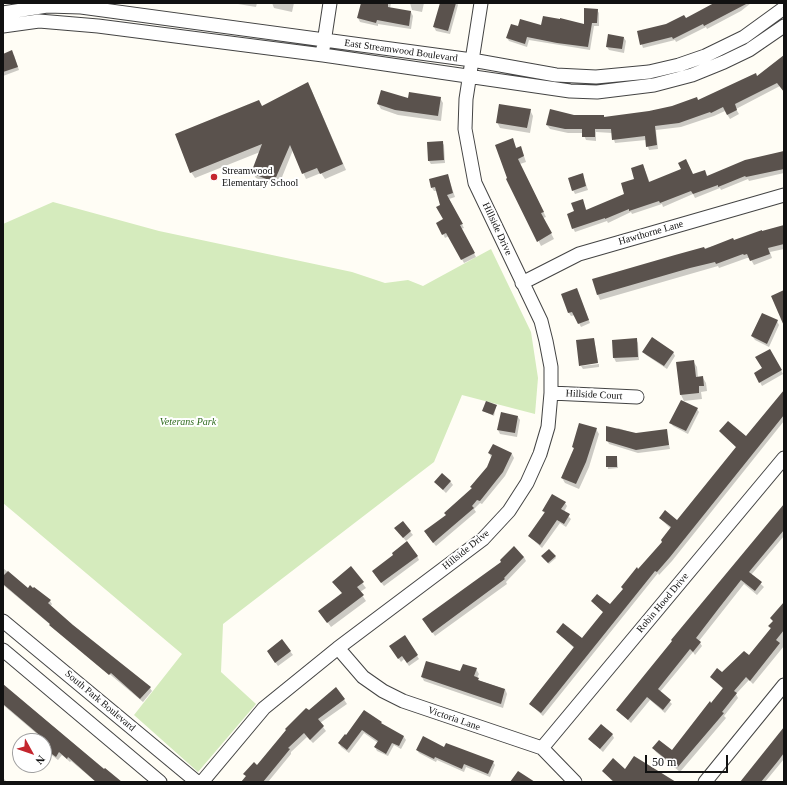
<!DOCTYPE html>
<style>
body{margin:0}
#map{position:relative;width:787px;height:785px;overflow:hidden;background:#fffdf5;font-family:Georgia,serif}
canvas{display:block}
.frame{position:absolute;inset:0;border:4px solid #111;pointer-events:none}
.north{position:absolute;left:12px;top:733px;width:40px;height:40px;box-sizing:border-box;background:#fff;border:1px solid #a0a0a0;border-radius:50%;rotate:130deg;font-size:11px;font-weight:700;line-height:16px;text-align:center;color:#111}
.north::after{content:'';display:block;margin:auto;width:14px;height:18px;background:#c4262e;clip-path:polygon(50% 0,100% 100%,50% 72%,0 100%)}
.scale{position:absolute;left:645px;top:755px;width:83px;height:18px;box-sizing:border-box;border:2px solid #111;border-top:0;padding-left:5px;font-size:12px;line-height:14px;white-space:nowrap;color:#111;-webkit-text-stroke:3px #fff;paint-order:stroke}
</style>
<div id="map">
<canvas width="787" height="785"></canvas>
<div class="frame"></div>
<div class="north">N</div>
<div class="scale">50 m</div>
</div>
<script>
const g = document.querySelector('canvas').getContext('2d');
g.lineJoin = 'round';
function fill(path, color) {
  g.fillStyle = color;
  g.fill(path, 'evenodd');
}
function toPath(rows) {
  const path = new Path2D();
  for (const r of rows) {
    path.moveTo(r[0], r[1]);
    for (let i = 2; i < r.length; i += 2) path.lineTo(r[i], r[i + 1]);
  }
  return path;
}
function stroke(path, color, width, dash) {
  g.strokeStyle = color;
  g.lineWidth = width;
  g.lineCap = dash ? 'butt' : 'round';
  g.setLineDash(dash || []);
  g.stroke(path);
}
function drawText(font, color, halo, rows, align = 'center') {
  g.font = font + ' Georgia,serif';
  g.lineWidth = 4;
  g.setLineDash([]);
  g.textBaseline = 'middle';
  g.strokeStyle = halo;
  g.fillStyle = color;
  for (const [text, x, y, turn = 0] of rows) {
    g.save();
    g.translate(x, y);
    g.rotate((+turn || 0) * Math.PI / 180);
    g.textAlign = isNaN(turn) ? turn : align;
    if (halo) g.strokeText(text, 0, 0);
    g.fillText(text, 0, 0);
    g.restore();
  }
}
const green = toPath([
 [53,202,159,231,352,272,385,283,408,280,423,286,491,249,531,332,538,378,535,414,462,395,434,462,223,624,221,672,256,704,198,772,134,715,182,654,3,503,3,224]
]);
const shadow = toPath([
 [232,3,257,3,256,7],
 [272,3,294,3,292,12,274,8],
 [362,3,391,3,390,9,411,12,413,16,411,29,378,24,378,26,360,22,358,18],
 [410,3,424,3,422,12,412,10],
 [441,3,457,3,458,5,450,34,436,31,434,27],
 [717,3,751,3,741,11,707,29,706,27,676,42,675,40,643,48,638,32,685,20],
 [597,10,599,13,599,26,594,26,590,50,529,40,527,47,509,41,507,38,518,27,585,26],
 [624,38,626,41,624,53,609,50,607,47],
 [3,55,14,55,19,70,3,76],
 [784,59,784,91,780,86,736,109,739,114,730,119,725,111,714,116,681,127,656,130,658,149,649,150,646,140,615,143,612,133,596,132,596,141,586,140,583,133,568,133,550,129,547,125,574,116,604,116,605,118,649,112,698,101,757,77],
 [311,89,346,170,325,179,321,173,306,179,293,150,278,187,256,178,252,172,260,152,195,178,191,172,262,107],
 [440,98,443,103,441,121,398,115,381,109,378,104,409,99],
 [530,110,533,116,530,133,500,128,497,122],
 [512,139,517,149,520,148,523,153,526,162,520,164,546,217,543,218,554,239,541,246,508,178],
 [442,142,444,145,445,163,431,164,429,161],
 [784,151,784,173,749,181,748,179,721,190,720,188,695,198,693,194,663,207,662,204,632,214,631,212,608,223,607,221,575,232,573,228,575,212,584,204,587,211,625,194,643,165,650,183,693,175,707,177],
 [448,176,455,197,449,199,464,228,461,229,476,257,464,263,449,236,445,238,438,223,444,220,437,191,434,191,432,188],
 [584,178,588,190,575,194,573,190],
 [784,226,784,249,770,252,772,258,754,265,750,258,747,258,719,268,718,266,600,300,598,295,593,280],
 [578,292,590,323,581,327,575,315,571,316,569,313,562,295],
 [777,321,779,325,769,347,755,340,752,336],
 [594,339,598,362,580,364],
 [636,339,638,343,639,360,616,362,614,358],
 [770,350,783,374,762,386,755,373,763,369],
 [644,352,673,352,675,356,667,369,646,355],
 [693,361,697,367,698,378,703,378,706,383,707,391,701,392,702,399,684,401,681,395,677,363],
 [599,364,599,367,583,369,581,366],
 [784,391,784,421,672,561,659,575,658,573,543,716,530,704,574,648,557,632,582,639,604,613,592,601,610,605,663,542,671,529,660,518,678,521,737,448,720,432,746,437],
 [496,406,494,416,483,411],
 [697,409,699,412,688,434,673,426,671,423],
 [518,417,520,420,517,437,500,434,498,430],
 [618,428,636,434,666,430,670,449,638,453,609,444,607,440],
 [596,429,599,434,589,467,579,489,565,483,562,478,574,449,573,447],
 [493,445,512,454,514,458,505,476,482,504,480,503,474,509,476,512,436,546,427,535,472,489,471,487,488,467,491,457,489,453],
 [607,457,617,457,618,468,608,469],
 [450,481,453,485,446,493,435,482],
 [565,503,567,506,564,512,571,519,566,527,560,523,542,548,529,536,545,514,543,511],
 [784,506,784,536,751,575,764,587,757,595,744,584,699,641,702,646,695,655,693,652,660,692,672,704,665,713,650,700,631,723,618,710],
 [402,522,413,535,406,541,396,529],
 [417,556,419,560,384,586,375,575],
 [555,556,556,558,549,564,543,558],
 [524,557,526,561,506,582,507,584,435,636,426,623,502,562],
 [3,568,28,589,50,601,52,604,50,607,150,688,152,691,143,702,3,585],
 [351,568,366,588,360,592,366,601,331,627,323,616,343,594,337,587],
 [784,606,784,646,753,684,749,680,736,694,738,698,724,716,726,718,680,772,656,752,653,748,672,752,723,689,712,677,722,674,749,657,771,629,769,627],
 [405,636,419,659,409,666,404,659,401,662,393,650],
 [282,641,293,655,278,666,270,655],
 [476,669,479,674,477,678,480,681,505,689,507,694,503,708,424,681,422,677],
 [3,685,120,782,96,782,71,761,70,762,62,755,58,760,49,753,47,749,50,745,3,705],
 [336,688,347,704,320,723,326,731,313,743,307,737,291,752,291,754,268,782,243,782,246,777,245,774,257,766,309,711],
 [364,711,382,725,404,737,406,740,401,749,394,745,388,756,377,751,375,747,378,743,364,733,349,753,341,747,339,743,346,737],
 [784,729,784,759,765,782,741,782],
 [612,734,614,738,603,752,589,739],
 [445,748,493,762,495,765,490,777,466,767,464,772,437,760,436,762,419,753,417,750],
 [603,771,671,782,613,782],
 [3,778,7,782,3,782]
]);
const building = toPath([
 [361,3,388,3,388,7,411,11,409,26,377,20,376,23,357,18],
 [440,3,456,3,448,31,433,27],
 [714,3,748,3,704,26,703,24,673,39,672,37,640,45,637,31,666,24,684,15,686,18],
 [584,8,598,9,597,23,592,23,588,47,557,43,527,37,525,44,506,38,511,24,518,26,520,19,541,25,543,16,560,19,560,18,584,24],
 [608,34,624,37,622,49,606,47],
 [12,50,18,67,3,72,3,54],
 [784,55,784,92,777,83,735,104,737,110,727,115,723,107,711,113,710,112,679,123,655,126,657,145,646,147,645,136,612,140,611,129,595,129,595,137,582,137,582,129,565,129,546,125,550,109,574,115,604,115,604,117,649,111,672,106,697,97,698,100,756,73,757,76],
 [308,82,343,164,320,174,317,168,302,174,290,145,274,182,251,173,262,144,190,173,175,134,259,100,262,106],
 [381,90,408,98,409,92,441,97,438,116,395,110,377,104],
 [499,104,531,109,527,128,496,123],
 [513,138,516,148,521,146,524,156,518,159,544,212,541,213,552,233,537,242,506,179,507,178,495,145],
 [443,141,444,160,428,161,427,142],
 [784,151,784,169,746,177,745,176,718,187,718,185,693,194,691,191,660,203,659,201,629,211,629,209,605,219,605,218,572,229,567,214,574,211,571,203,583,199,586,210,624,194,621,183,634,179,631,168,643,164,649,182,681,169,678,163,686,159,693,174,705,170,707,176,745,160],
 [583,173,586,186,572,191,568,178],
 [448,174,453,193,447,195,463,224,460,225,475,253,461,260,446,233,442,235,436,223,443,219,436,207,440,205,435,187,431,188,429,179],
 [784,225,784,244,768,248,770,254,750,261,747,254,744,255,743,254,716,264,715,262,690,268,597,295,592,279,675,255,704,247,705,249,733,238,734,240,762,230,762,231],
 [577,288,589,320,578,324,572,312,568,313,561,294],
 [784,290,784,326,771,296],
 [762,313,778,320,767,344,751,336],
 [652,337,674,352,664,366,642,352],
 [594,338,598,363,579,366,576,340],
 [637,338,638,357,613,358,612,340],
 [770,349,782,370,759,383,754,373,762,368,755,357],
 [694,360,696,377,703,376,704,386,699,386,699,393,680,395,676,362],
 [784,390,784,415,670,557,657,572,655,571,541,713,529,704,574,647,556,632,563,623,582,638,603,612,591,601,597,594,610,604,623,589,621,587,637,567,638,569,662,542,661,540,671,527,659,518,665,510,677,520,736,447,719,431,728,421,746,436],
 [681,400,698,408,686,431,669,423],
 [486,401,497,405,493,415,482,411],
 [501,412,518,416,515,433,497,430],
 [579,423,597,428,586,462,576,484,561,478,574,448,572,447],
 [606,426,636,433,667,429,669,445,636,450,606,441],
 [493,444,512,453,503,472,480,501,477,500,472,506,474,508,433,543,424,531,446,515,444,513,472,488,470,487,487,467,492,455,488,453],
 [606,456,617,456,617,467,606,467],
 [442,473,451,481,443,490,434,482],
 [552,494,566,502,561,509,570,514,564,524,557,520,540,545,528,536,545,512,542,511],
 [784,504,784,530,749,572,762,582,755,591,741,580,719,608,696,638,701,642,693,652,690,649,658,689,671,700,663,710,647,697,628,720,616,710,672,641,671,640],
 [403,521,411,531,403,538,394,528],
 [407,541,418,556,381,583,372,571,393,555,392,553],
 [514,546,524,557,504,578,505,579,432,633,422,619,501,562,500,560],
 [549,549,556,556,548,563,541,556],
 [351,566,364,582,357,587,364,595,327,623,318,611,342,593,332,582],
 [8,571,28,588,30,585,33,588,34,587,51,600,48,603,73,625,151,687,140,699,111,673,109,675,49,625,50,624,3,584,3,576],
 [784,602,784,630,776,640,780,643,750,681,746,677,734,691,737,693,722,712,724,713,677,768,652,748,659,740,672,750,710,701,711,703,723,688,710,677,717,668,722,672,744,651,749,655,771,628,768,626,773,621,770,618],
 [405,635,418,655,407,663,402,656,398,659,389,646],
 [282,639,291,651,275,663,267,651],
 [426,661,460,671,463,664,477,668,474,676,479,678,478,680,505,689,501,704,421,677],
 [3,684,104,769,105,768,122,782,96,782,68,757,67,759,59,752,56,757,45,749,50,744,3,704],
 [336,687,345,699,318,719,324,726,310,740,304,733,288,748,290,749,263,782,241,782,246,776,243,774,254,762,257,765,286,730,285,729,306,708,309,710],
 [364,710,382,722,381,723,404,736,399,746,392,743,386,754,374,747,378,741,362,730,347,750,338,743,345,734,346,735],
 [601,724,613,734,600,749,588,739],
 [784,727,784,753,778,761,761,782,740,782],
 [423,736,444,747,446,743,494,761,488,774,464,764,462,769,435,757,434,759,416,750],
 [634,756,676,782,614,782,602,771,613,758,625,769],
 [518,771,535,782,510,782]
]);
const minor = toPath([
 [3,13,47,6,81,7,472,60,556,75,596,77,649,72,679,65,705,56,744,37,784,8],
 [3,26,39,21,98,26,323,55,570,91,597,92,654,85,692,75,724,62,749,50,784,26],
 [323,49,330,3],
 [522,283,579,254,784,195],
 [551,393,637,397],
 [3,621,197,782],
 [338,648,363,677,383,691,403,701,542,748,575,782],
 [3,650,160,782],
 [542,748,784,458],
 [202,782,264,708,338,648,483,539,509,511,527,483,540,454,548,427,551,393,551,367,546,341,541,321,475,183,465,129,466,99,481,3],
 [705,782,784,685]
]);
const markers = [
 [214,177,4,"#c4262e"]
];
const streetNames = [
 ["East Streamwood Boulevard",401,51,8],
 ["Hillside Drive",497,229,65],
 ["Hawthorne Lane",651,233,-16],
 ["Hillside Court",594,395,3],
 ["Hillside Drive",466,550,-39],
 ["Robin Hood Drive",663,603,-50],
 ["South Park Boulevard",100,701,40],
 ["Victoria Lane",454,719,19]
];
const poiNames = [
 ["Streamwood",222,171],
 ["Elementary School",222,183]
];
const parkNames = [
 ["Veterans Park",188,422]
];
fill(green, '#d5ebbd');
fill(shadow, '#0003');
fill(building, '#5a524d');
stroke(minor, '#444', 15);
stroke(minor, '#fff', 13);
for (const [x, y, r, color] of markers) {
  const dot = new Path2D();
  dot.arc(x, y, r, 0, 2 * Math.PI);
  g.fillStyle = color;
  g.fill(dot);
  stroke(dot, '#fff', 1.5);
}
drawText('10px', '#111', '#fff', streetNames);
drawText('10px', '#111', '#fff', poiNames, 'left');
drawText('italic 10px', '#2f6b1f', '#fff', parkNames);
</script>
